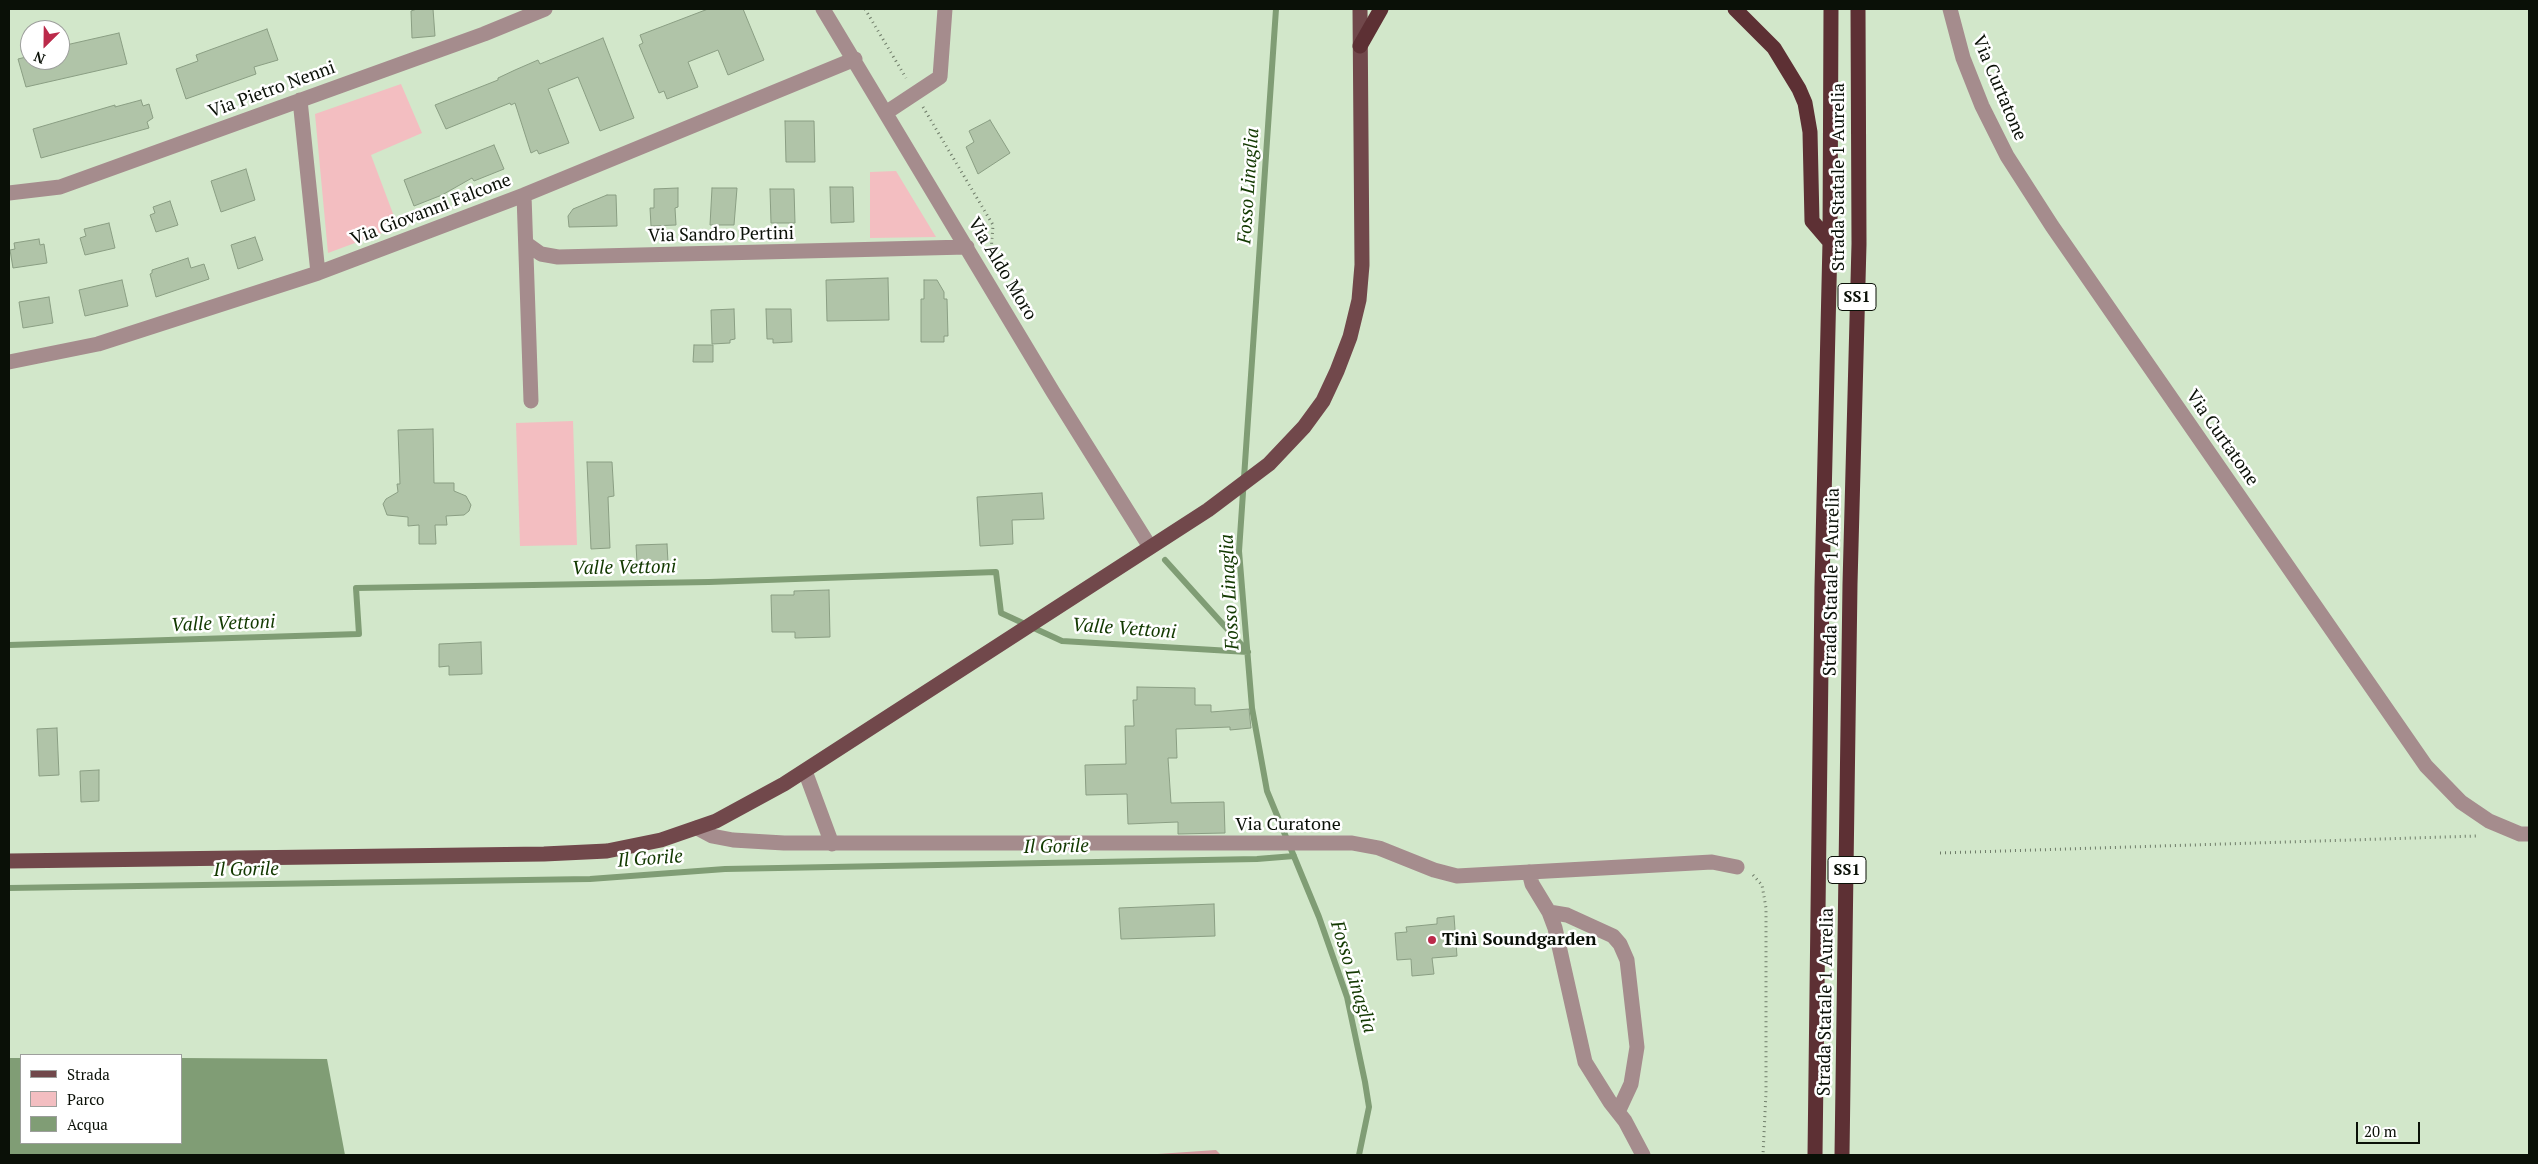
<!DOCTYPE html>
<meta charset="utf-8">
<style>
body{margin:0}
#map{position:relative;width:2538px;height:1164px;overflow:hidden;background:#d2e7ca;font-family:"PT Serif",serif}
canvas{display:block}
.frame{position:absolute;inset:0;border:10px solid #0a1007;pointer-events:none}
.legend{position:absolute;left:20px;top:1054px;width:162px;height:90px;box-sizing:border-box;background:#fff;border:1px solid #9d9f9c;margin:0;padding:6px 9px;list-style:none;font-size:15px;color:#0a1007}
.legend li{display:flex;align-items:center;gap:10px;height:25px}
.legend b{width:25px;border:1px solid #9d9f9c}
.north{position:absolute;left:20px;top:20px;width:50px;height:50px;box-sizing:border-box;background:#fff;border:1px solid #9d9f9c;border-radius:50%;rotate:203deg;font-size:14px;font-weight:700;line-height:20px;text-align:center;color:#0a1007}
.north::after{content:'';display:block;margin:auto;width:18px;height:22px;background:#bb2a4a;clip-path:polygon(50% 0,100% 100%,50% 72%,0 100%)}
.scale{position:absolute;left:2356px;top:1122px;width:64px;height:22px;box-sizing:border-box;border:2px solid #0a1007;border-top:0;padding-left:6px;font-size:15px;line-height:18px;white-space:nowrap;color:#0a1007;-webkit-text-stroke:4px #fff;paint-order:stroke}
</style>
<div id="map">
<canvas width="2538" height="1164"></canvas>
<div class="frame"></div>
<ul class="legend">
<li><b style="height:6px;background:#71484b"></b>Strada</li>
<li><b style="height:14px;background:#f3bec1"></b>Parco</li>
<li><b style="height:14px;background:#809d75"></b>Acqua</li>
</ul>
<div class="north">N</div>
<div class="scale">20 m</div>
</div>
<script>
const g = document.querySelector('canvas').getContext('2d');
g.lineJoin = 'round';
function fill(path, color) {
  g.fillStyle = color;
  g.fill(path, 'evenodd');
}
function toPath(rows) {
  const path = new Path2D();
  for (const r of rows) {
    path.moveTo(r[0], r[1]);
    for (let i = 2; i < r.length; i += 2) path.lineTo(r[i], r[i + 1]);
  }
  return path;
}
function stroke(path, color, width, dash) {
  g.strokeStyle = color;
  g.lineWidth = width;
  g.lineCap = dash ? 'butt' : 'round';
  g.setLineDash(dash || []);
  g.stroke(path);
}
function drawText(font, color, halo, rows, align = 'center') {
  g.font = font + ' "PT Serif",serif';
  g.lineWidth = 5;
  g.setLineDash([]);
  g.textBaseline = 'middle';
  g.strokeStyle = halo;
  g.fillStyle = color;
  for (const [text, x, y, turn = 0] of rows) {
    g.save();
    g.translate(x, y);
    g.rotate((+turn || 0) * Math.PI / 180);
    g.textAlign = isNaN(turn) ? turn : align;
    if (halo) g.strokeText(text, 0, 0);
    g.fillText(text, 0, 0);
    g.restore();
  }
}
const green = toPath([
 [401,84,422,133,371,155,398,227,328,253,315,114],
 [896,171,936,237,870,238,870,172],
 [573,421,577,545,520,546,516,423]
]);
const forest = toPath([
 [1216,1150,1221,1155,1143,1155]
]);
const water = toPath([
 [9,1058,21,1058,21,1143,181,1143,181,1058,327,1059,345,1155,9,1155]
]);
const stream = toPath([
 [1276,9,1239,551,1252,708,1267,791,1319,917,1347,997,1365,1082,1369,1107,1359,1155],
 [1165,560,1248,652],
 [9,645,359,634,356,588,709,582,996,572,1001,613,1062,641,1248,652],
 [9,888,590,879,725,869,1257,859,1294,856]
]);
const building = toPath([
 [417,9,433,9,435,36,412,38,411,11,417,9],
 [708,9,743,9,764,60,728,75,718,50,688,62,698,87,667,99,664,91,659,93,639,45,643,43,640,35,708,9],
 [267,29,278,60,254,67,256,74,186,99,176,69,198,61,196,55,267,29],
 [119,33,127,64,26,87,18,59,30,56,30,60,60,60,60,49,67,47,66,45,119,33],
 [603,38,634,118,600,131,578,77,548,89,569,143,539,154,537,150,531,153,515,103,511,105,510,103,446,129,435,105,498,80,498,78,515,70,538,60,540,64,603,38],
 [141,100,143,106,149,104,153,118,147,122,149,128,41,158,33,129,115,105,115,107,141,100],
 [990,120,1010,153,978,174,966,147,974,142,969,131,990,120],
 [785,121,814,121,815,162,786,162,785,121],
 [494,145,504,169,474,181,472,178,442,195,414,206,404,180,494,145],
 [246,169,255,200,221,212,211,181,246,169],
 [830,187,853,187,854,222,831,223,830,187],
 [678,188,678,207,675,208,676,225,651,226,650,208,654,208,654,189,678,188],
 [712,188,737,188,734,225,710,225,712,188],
 [770,189,794,189,795,223,771,223,770,189],
 [607,195,616,195,617,226,569,227,568,216,573,209,607,195],
 [170,201,178,225,156,232,150,215,155,213,153,207,170,201],
 [109,223,115,248,85,255,80,238,86,236,84,229,109,223],
 [255,237,263,260,238,269,231,245,255,237],
 [39,239,40,245,44,244,47,263,13,268,10,250,15,249,14,243,39,239],
 [188,258,191,268,204,264,209,279,156,297,150,274,152,273,152,270,188,258],
 [888,278,889,320,827,321,826,280,888,278],
 [122,280,128,306,85,316,79,290,122,280],
 [924,280,937,280,944,292,944,299,947,299,948,336,944,336,944,342,921,342,921,299,924,299,924,280],
 [49,297,53,323,23,328,19,302,49,297],
 [734,309,735,339,730,340,730,343,712,344,711,310,734,309],
 [766,309,791,309,792,342,773,343,773,339,767,339,766,309],
 [694,345,713,345,713,362,693,362,694,345],
 [433,429,434,483,454,483,454,491,466,496,471,505,469,511,464,515,446,516,447,525,435,525,436,544,419,544,419,525,408,526,408,517,387,515,383,504,386,499,398,492,397,484,400,484,398,430,433,429],
 [587,462,612,462,614,496,608,497,610,548,591,549,587,462],
 [1042,493,1044,519,1012,520,1013,544,980,546,977,497,1042,493],
 [667,544,668,562,637,563,636,545,667,544],
 [829,590,830,637,795,638,795,632,772,632,771,595,794,595,794,591,829,590],
 [481,642,482,674,449,675,449,666,439,667,439,644,481,642],
 [1137,687,1195,688,1195,705,1211,705,1211,712,1249,709,1251,728,1230,730,1230,727,1176,729,1177,758,1168,758,1171,803,1224,802,1225,833,1178,834,1178,822,1128,824,1127,794,1086,795,1085,765,1126,764,1125,726,1134,726,1133,700,1137,700,1137,687],
 [57,728,59,775,39,776,37,729,57,728],
 [99,770,99,801,81,802,80,771,99,770],
 [1214,904,1215,936,1121,939,1119,908,1214,904],
 [1454,916,1457,956,1432,958,1434,974,1412,976,1411,959,1397,960,1395,933,1407,932,1406,927,1437,924,1437,918,1454,916]
]);
const path = toPath([
 [865,9,906,78],
 [923,107,993,225,991,252],
 [1940,853,2476,836],
 [1753,875,1762,885,1766,908,1766,1092,1763,1155]
]);
const minor = toPath([
 [823,9,1053,392,1150,547],
 [1950,9,1963,58,1982,106,2007,156,2052,226,2426,766,2461,802,2489,821,2520,834,2529,834],
 [300,100,318,273],
 [887,112,940,77,945,9],
 [9,193,60,187,484,34,545,9],
 [524,195,531,401],
 [527,244,541,254,558,257,967,247],
 [9,362,98,344,318,273,524,195,855,59],
 [805,771,832,844],
 [697,828,712,836,733,840,784,843,1352,843,1379,848,1434,870,1457,876,1712,862,1737,867],
 [1529,872,1532,884,1549,912,1555,928,1585,1062,1610,1102,1625,1121,1643,1155],
 [1549,912,1567,915,1613,936,1620,944,1627,960,1637,1047,1631,1084,1618,1112]
]);
const major = toPath([
 [9,861,544,854,607,851,661,840,716,821,784,784,1208,510,1269,464,1304,427,1323,401,1337,371,1350,337,1359,300,1362,265,1360,9]
]);
const highway = toPath([
 [1735,9,1774,48,1799,89,1805,103,1810,132,1812,221,1830,242],
 [1360,46,1381,9],
 [1815,1155,1822,586,1830,242,1831,9],
 [1842,1155,1850,584,1859,244,1858,9]
]);
const markers = [
 [1432,940,5,"#bb2a4a"]
];
const shields = [
 [1857,297,38],
 [1847,870,38]
];
const shieldNames = [
 ["SS1",1857,297],
 ["SS1",1847,870]
];
const streetNames = [
 ["Via Curtatone",1999,88,67],
 ["Via Pietro Nenni",272,90,-20],
 ["Strada Statale 1 Aurelia",1839,177,-90],
 ["Via Giovanni Falcone",431,210,-21],
 ["Via Sandro Pertini",721,235,-1],
 ["Via Aldo Moro",1002,269,59],
 ["Via Curtatone",2222,438,55],
 ["Strada Statale 1 Aurelia",1832,582,-89],
 ["Via Curatone",1288,825],
 ["Strada Statale 1 Aurelia",1826,1002,-89]
];
const poiNames = [
 ["Tinì Soundgarden",1442,940]
];
const waterNames = [
 ["Fosso Linaglia",1249,186,-86],
 ["Valle Vettoni",624,568,-1],
 ["Fosso Linaglia",1230,592,-93],
 ["Valle Vettoni",223,624,-2],
 ["Valle Vettoni",1124,629,4],
 ["Il Gorile",1056,847,-1],
 ["Il Gorile",650,859,-4],
 ["Il Gorile",246,870,-1],
 ["Fosso Linaglia",1353,977,73]
];
fill(green, '#f3bec1');
fill(forest, '#d39ca0');
fill(water, '#809d75');
stroke(stream, '#809d75', 6);
fill(building, '#b0c4a8');
stroke(building, '#8a9e83', 1);
stroke(path, '#6e7b68', 3, [1, 4]);
stroke(minor, '#a58c8d', 15);
stroke(major, '#71484b', 15);
stroke(highway, '#5d3034', 15);
for (const [x, y, r, color] of markers) {
  const dot = new Path2D();
  dot.arc(x, y, r, 0, 2 * Math.PI);
  g.fillStyle = color;
  g.fill(dot);
  stroke(dot, '#fff', 2);
}
for (const [x, y, w] of shields) {
  const box = new Path2D();
  box.roundRect(x - w / 2, y - 13.5, w, 27, 4);
  g.fillStyle = '#fff';
  g.fill(box);
  stroke(box, '#0a1007', 1);
}
drawText('bold 16px', '#0a1007', null, shieldNames);
drawText('18px', '#0a1007', '#fff', streetNames);
drawText('bold 18px', '#0a1007', '#fff', poiNames, 'left');
drawText('italic 19px', '#123900', '#fff', waterNames);
</script>
